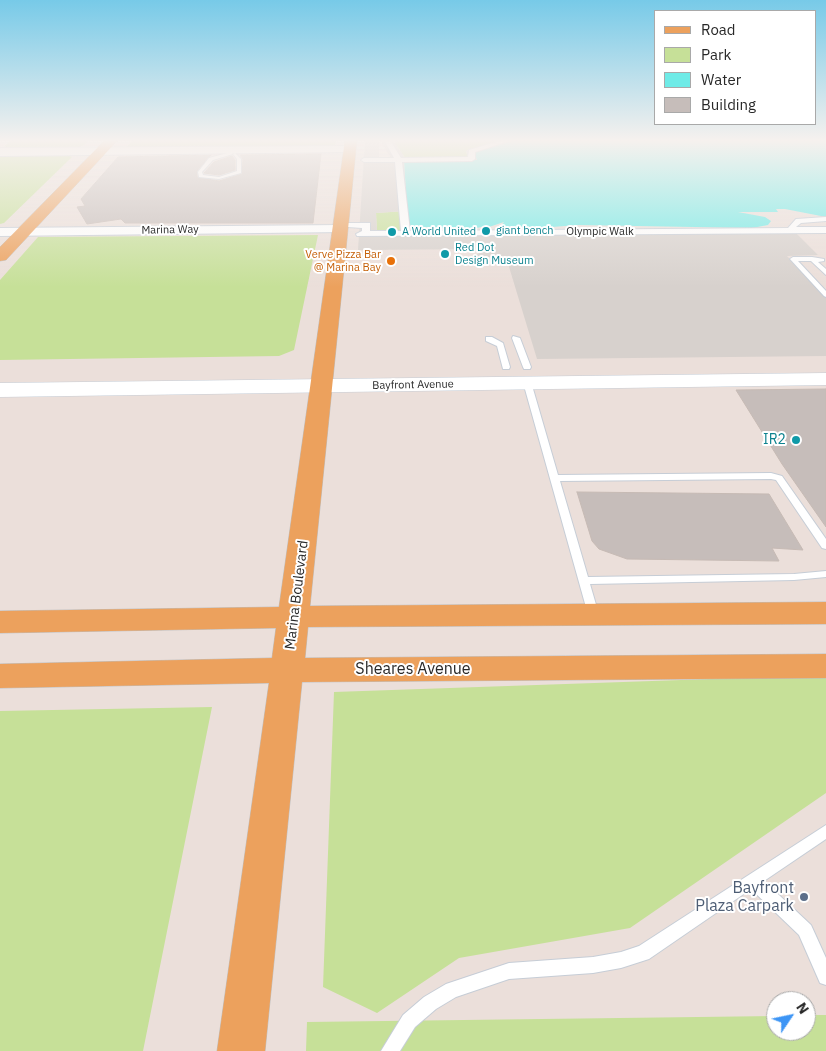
<!DOCTYPE html>
<style>
body{margin:0}
#map{position:relative;width:826px;height:1051px;overflow:hidden;background:#ebdfda;font-family:"IBM Plex Sans",sans-serif}
canvas{display:block}
.legend{position:absolute;left:654px;top:10px;width:162px;height:115px;box-sizing:border-box;background:#fff;border:1px solid #a9a9a9;margin:0;padding:6px 9px;list-style:none;font-size:15px;color:#282828}
.legend li{display:flex;align-items:center;gap:10px;height:25px}
.legend b{width:25px;border:1px solid #a9a9a9}
.north{position:absolute;left:766px;top:991px;width:50px;height:50px;box-sizing:border-box;background:#fff;border:1px solid #a9a9a9;border-radius:50%;rotate:56deg;font-size:14px;font-weight:700;line-height:20px;text-align:center;color:#282828}
.north::after{content:'';display:block;margin:auto;width:18px;height:22px;background:#3d95f5;clip-path:polygon(50% 0,100% 100%,50% 72%,0 100%)}
</style>
<div id="map">
<canvas width="826" height="1051"></canvas>
<ul class="legend">
<li><b style="height:6px;background:#eca15d"></b>Road</li>
<li><b style="height:14px;background:#c6e098"></b>Park</li>
<li><b style="height:14px;background:#6febe7"></b>Water</li>
<li><b style="height:14px;background:#c6bdba"></b>Building</li>
</ul>
<div class="north">N</div>
</div>
<script>
const g = document.querySelector('canvas').getContext('2d');
g.lineJoin = 'round';
function fill(path, color) {
  g.fillStyle = color;
  g.fill(path, 'evenodd');
}
function toPath(rows) {
  const path = new Path2D();
  for (const r of rows) {
    path.moveTo(r[0], r[1]);
    for (let i = 2; i < r.length; i += 2) path.lineTo(r[i], r[i + 1]);
  }
  return path;
}
function stroke(path, color, width, dash) {
  g.strokeStyle = color;
  g.lineWidth = width;
  g.lineCap = dash ? 'butt' : 'round';
  g.setLineDash(dash || []);
  g.stroke(path);
}
function drawText(font, color, halo, rows, align = 'center') {
  g.font = font + ' "IBM Plex Sans",sans-serif';
  g.lineWidth = 4;
  g.setLineDash([]);
  g.textBaseline = 'middle';
  g.strokeStyle = halo;
  g.fillStyle = color;
  for (const [text, x, y, turn = 0] of rows) {
    g.save();
    g.translate(x, y);
    g.rotate((+turn || 0) * Math.PI / 180);
    g.textAlign = isNaN(turn) ? turn : align;
    if (halo) g.strokeText(text, 0, 0);
    g.fillText(text, 0, 0);
    g.restore();
  }
}
const green = toPath([
 [12,140,89,140,83,146,74,148,9,148,4,146],
 [133,140,336,140,335,148,123,150],
 [393,140,504,140,466,151,468,158,405,158],
 [0,155,67,155,72,157,4,223,0,224],
 [405,211,406,234,377,232,376,213],
 [318,235,294,350,279,356,0,360,0,280,38,237],
 [826,675,826,793,630,928,459,958,377,1013,323,987,334,692],
 [212,707,143,1051,0,1051,0,711],
 [806,1015,826,1015,826,1051,306,1051,307,1022,776,1016,776,1031,806,1031]
]);
const plaza = toPath([
 [365,140,379,140,379,157,390,157,380,140,393,140,405,158,468,157,466,151,504,140,514,140,475,152,477,160,404,161,409,233,794,231,818,255,787,256,826,297,826,356,537,359,506,257,471,257,488,249,358,250],
 [405,211,406,234,377,232,376,213]
]);
const water = toPath([
 [514,140,826,140,826,217,785,209,776,209,778,212,738,212,765,217,771,221,768,225,752,228,578,225,526,229,501,226,504,222,489,227,485,226,469,230,408,226,404,160,477,160,474,152]
]);
const building = toPath([
 [321,154,313,223,125,223,121,219,87,224,77,207,85,206,81,199,118,157,211,155,197,171,197,177,219,181,242,174,243,159,240,155,321,154],
 [232,156,235,160,235,170,219,175,204,173,214,162,232,156],
 [826,389,826,527,782,464,736,390,826,389],
 [577,492,769,494,803,550,772,548,779,561,627,559,599,549,592,541,577,492]
]);
const service = toPath([
 [231,152,233,154,213,160,202,172,203,175,219,177,237,171,237,159,233,154,235,153,241,159,241,173,219,179,199,177,198,172,209,158,231,152],
 [812,257,824,259,824,261,818,262,826,269,826,275,811,261,798,261,826,291,826,297,824,296,790,259,793,257,812,257],
 [513,336,520,338,531,367,530,369,524,369,523,367,512,338,513,336],
 [486,337,492,337,503,343,510,367,509,369,503,369,497,346,486,341,486,337],
 [524,380,530,380,531,382,558,475,771,473,782,476,826,539,826,549,822,548,776,480,771,479,560,481,588,577,794,574,826,571,826,577,794,580,590,584,599,615,597,618,589,618,523,382,524,380],
 [826,825,826,839,764,881,811,925,826,958,826,985,820,983,799,935,751,889,649,959,621,968,593,973,509,979,456,997,436,1009,415,1027,400,1051,381,1051,403,1015,424,997,446,984,509,963,593,957,621,952,639,946,826,825]
]);
const pedestrian = toPath([
 [384,140,390,140,401,158,468,157,469,150,503,140,512,140,475,152,475,159,472,161,402,162,410,231,788,228,796,219,826,217,826,221,801,223,796,227,826,227,826,233,357,236,356,234,362,231,362,228,348,227,348,223,370,223,370,231,401,231,395,162,364,162,361,160,364,158,394,158,384,140]
]);
const tertiary = toPath([
 [349,146,355,150,353,152,0,156,0,148,349,146],
 [340,225,345,226,347,229,345,232,0,236,0,228,340,225]
]);
const secondary = toPath([
 [826,373,826,385,0,397,0,383,826,373]
]);
const primary = toPath([
 [105,140,118,140,6,260,0,261,0,247,105,140],
 [345,140,357,140,310,606,826,602,826,624,308,627,305,658,826,654,826,678,302,682,265,1051,217,1051,269,683,0,688,0,664,272,658,276,628,0,633,0,611,279,607,345,140]
]);
const markers = [
 [486,231,5,"#0f9aa8"],
 [392,232,5,"#0f9aa8"],
 [445,254,5,"#0f9aa8"],
 [391,261,5,"#e8710a"],
 [796,440,5,"#0f9aa8"],
 [804,897,5,"#5c6f8a"]
];
const farStreetnames = [
 ["Marina Way",170,230,-1],
 ["Olympic Walk",600,232],
 ["Bayfront Avenue",413,385,-1]
];
const farCulturenames = [
 ["giant bench",496,231],
 ["A World United",402,232],
 ["Red Dot",455,248],
 ["Design Museum",455,261]
];
const farFoodnames = [
 ["Verve Pizza Bar",381,255],
 ["@ Marina Bay",381,268]
];
const cultureNames = [
 ["IR2",786,440]
];
const streetNames = [
 ["Marina Boulevard",297,595,-83]
];
const nearStreetnames = [
 ["Sheares Avenue",413,669]
];
const nearServicenames = [
 ["Bayfront",794,888],
 ["Plaza Carpark",794,906]
];
fill(green, '#c6e098');
fill(plaza, '#d7d1cd');
fill(water, '#6febe7');
fill(building, '#c6bdba');
stroke(building, '#c6bab4', 1);
stroke(service, '#c6cdd6', 2);
stroke(pedestrian, '#c6cdd6', 2);
stroke(tertiary, '#c6cdd6', 2);
stroke(secondary, '#c6cdd6', 1);
stroke(primary, '#bebebe', 1);
fill(service, '#fff');
fill(pedestrian, '#fff');
fill(tertiary, '#fff');
fill(secondary, '#fff');
fill(primary, '#eca15d');
const sky = g.createLinearGradient(0, 0, 0, 287);
sky.addColorStop(0, '#77cae8');
sky.addColorStop(0.49, '#f6f1ee');
sky.addColorStop(1, '#f6f1ee00');
g.fillStyle = sky;
g.fillRect(0, 0, 826, 287);
for (const [x, y, r, color] of markers) {
  const dot = new Path2D();
  dot.arc(x, y, r, 0, 2 * Math.PI);
  g.fillStyle = color;
  g.fill(dot);
  stroke(dot, '#fff', 2);
}
drawText('11px', '#282828', '#fff', farStreetnames);
drawText('11px', '#0d838f', '#fff', farCulturenames, 'left');
drawText('11px', '#c56008', '#fff', farFoodnames, 'right');
drawText('14px', '#0d838f', '#fff', cultureNames, 'right');
drawText('14px', '#282828', '#fff', streetNames);
drawText('16px', '#282828', '#fff', nearStreetnames);
drawText('16px', '#4e5e75', '#fff', nearServicenames, 'right');
</script>
